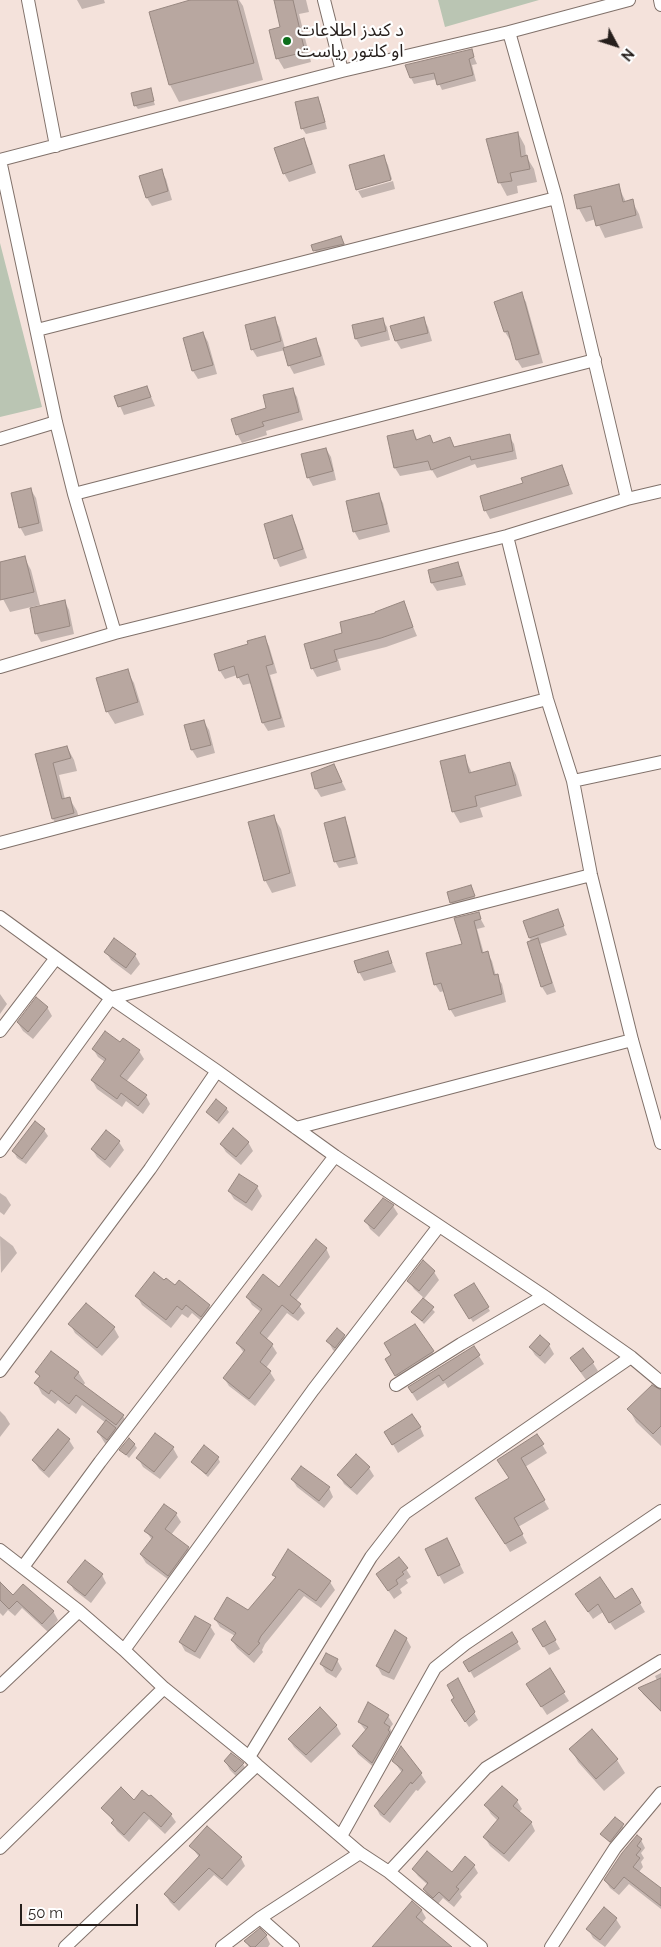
<!DOCTYPE html>
<meta charset="utf-8">
<style>
body{margin:0}
#map{position:relative;width:661px;height:1947px;overflow:hidden;background:#f4e2db;font-family:Raleway,sans-serif}
canvas{display:block}
.north{position:absolute;left:591px;top:20px;width:50px;height:50px;-webkit-text-stroke:4px #fff;paint-order:stroke;rotate:130deg;font-size:14px;font-weight:700;line-height:20px;text-align:center;color:#261f1c}
.north::after{content:'';display:block;margin:auto;width:18px;height:22px;background:#261f1c;clip-path:polygon(50% 0,100% 100%,50% 72%,0 100%)}
.scale{position:absolute;left:20px;top:1904px;width:118px;height:22px;box-sizing:border-box;border:2px solid #261f1c;border-top:0;padding-left:6px;font-size:15px;line-height:18px;white-space:nowrap;color:#261f1c;-webkit-text-stroke:4px #fff;paint-order:stroke}
</style>
<div id="map">
<canvas width="661" height="1947"></canvas>
<div class="north">N</div>
<div class="scale">50 m</div>
</div>
<script>
const g = document.querySelector('canvas').getContext('2d');
g.lineJoin = 'round';
function fill(path, color) {
  g.fillStyle = color;
  g.fill(path, 'evenodd');
}
function toPath(rows) {
  const path = new Path2D();
  for (const r of rows) {
    path.moveTo(r[0], r[1]);
    for (let i = 2; i < r.length; i += 2) path.lineTo(r[i], r[i + 1]);
  }
  return path;
}
function stroke(path, color, width, dash) {
  g.strokeStyle = color;
  g.lineWidth = width;
  g.lineCap = dash ? 'butt' : 'round';
  g.setLineDash(dash || []);
  g.stroke(path);
}
function drawText(font, color, halo, rows, align = 'center') {
  g.font = font + ' Raleway,"Noto Sans Arabic",sans-serif';
  g.lineWidth = 4.5;
  g.setLineDash([]);
  g.textBaseline = 'middle';
  g.strokeStyle = halo;
  g.fillStyle = color;
  for (const [text, x, y, turn = 0] of rows) {
    g.save();
    g.translate(x, y);
    g.rotate((+turn || 0) * Math.PI / 180);
    g.textAlign = isNaN(turn) ? turn : align;
    if (halo) g.strokeText(text, 0, 0);
    g.fillText(text, 0, 0);
    g.restore();
  }
}
const green = toPath([
 [438,0,539,0,445,27],
 [0,243,42,407,0,417]
]);
const shadow = toPath([
 [77,0,104,0,105,3,82,9],
 [195,0,239,0,243,6,263,80,179,102,170,85,150,12],
 [275,0,306,0,309,12,299,14,311,62,284,69,278,59,281,28],
 [471,50,477,64,472,65,476,81,442,90,437,79,414,84,411,78],
 [150,90,155,105,138,109,135,105],
 [318,98,321,105,327,129,306,134,302,128],
 [518,133,525,146,526,156,534,169,537,182,517,186,518,193,507,196,500,183,488,140],
 [303,140,308,148,316,173,289,182,284,173],
 [383,156,388,165,392,179,358,189,358,190,351,166],
 [161,171,166,179,172,200,152,206,147,198],
 [393,181,395,189,362,198,358,191],
 [618,186,626,202,632,201,639,214,643,228,605,238,596,219,586,222,579,209,575,196],
 [341,238,346,246,319,259,313,246],
 [521,294,526,302,543,363,522,368,517,360,512,339,510,340,505,332],
 [274,318,279,327,285,348,315,339,320,348,325,365,294,374,289,365,285,350,257,357,252,349],
 [423,318,428,327,432,341,401,349,396,341],
 [382,319,387,327,390,340,361,347,356,339,353,326],
 [203,333,208,342,217,374,198,379,193,371,184,339],
 [147,387,155,406,124,415,116,397],
 [292,389,297,397,303,420,266,431,267,435,242,443,237,434],
 [413,431,418,441,430,437,434,444,450,439,455,448,509,436,514,444,517,459,477,468,475,464,437,478,432,470,400,476,395,468],
 [326,449,331,457,336,480,313,486,308,477],
 [562,466,573,494,490,519,485,510,524,484],
 [31,490,36,498,43,531,25,536,20,527],
 [378,494,383,503,390,532,359,540,354,531],
 [291,517,296,525,307,558,280,567,276,558],
 [24,557,31,570,40,605,10,612,3,599,0,589,0,563],
 [458,564,462,572,466,585,437,591,432,583,429,570],
 [65,602,69,610,74,634,41,642,36,633],
 [403,603,417,636,386,647,338,659,341,670,317,677,312,668,344,633,377,614],
 [264,637,269,646,277,673,270,675,285,727,268,731,263,723,252,683,243,685,237,675,225,679,220,671,249,645],
 [127,671,134,683,144,715,115,724,107,711],
 [204,722,209,730,215,753,197,758,192,750,186,726],
 [67,747,74,760,77,771,59,775,65,799,69,798,77,811,81,826,60,831,53,819,37,755],
 [464,757,472,773,510,763,516,775,522,796,480,808,483,817,460,823,453,811],
 [338,774,346,790,321,797,316,789],
 [273,816,281,829,296,886,272,893,265,880],
 [344,819,348,826,358,864,339,868,335,861],
 [471,887,478,905,456,911,451,902],
 [557,911,567,935,540,944,556,992,547,995,542,987,530,938],
 [478,914,485,927,477,929,484,954,487,953,492,961,496,976,502,984,506,1002,455,1017,450,1009,445,991,440,992,435,984,463,945,456,919],
 [106,952,135,955,140,964,131,975,111,960],
 [388,953,396,972,364,981,359,972],
 [0,994,7,1004,0,1014],
 [47,1007,52,1016,33,1039,23,1031,18,1023],
 [120,1044,139,1051,144,1059,126,1082,146,1096,150,1104,143,1114,126,1101,122,1107,97,1089,92,1080,105,1062,98,1057,93,1049],
 [226,1108,229,1112,219,1124,208,1112],
 [44,1130,48,1136,26,1164,17,1158,14,1152],
 [119,1142,124,1150,110,1168,97,1157,92,1149],
 [248,1142,253,1151,241,1165,226,1152,221,1144],
 [257,1187,262,1196,252,1211,234,1199,229,1191],
 [0,1193,6,1197,11,1205,4,1215,0,1212],
 [393,1206,398,1214,379,1237,370,1229,366,1221],
 [0,1236,13,1246,17,1253,1,1273],
 [326,1248,330,1257,296,1301,305,1313,298,1321,287,1313,266,1340,272,1345,277,1353,266,1368,270,1372,275,1380,255,1406,229,1386,224,1378,244,1353,237,1343,261,1312,252,1305,247,1297,280,1288],
 [423,1262,434,1272,439,1280,423,1300,435,1312,424,1324,413,1312,424,1298,414,1289,409,1281],
 [164,1282,209,1306,214,1314,206,1325,192,1313,188,1318,182,1314,171,1328,142,1305,137,1296],
 [474,1285,490,1311,473,1322,456,1296],
 [70,1324,114,1328,119,1337,102,1356,75,1333],
 [415,1325,438,1360,401,1384,387,1359,392,1356],
 [344,1336,349,1344,340,1356,333,1350,328,1341],
 [540,1336,549,1345,554,1354,545,1364,535,1355,530,1347],
 [474,1348,484,1364,448,1388,445,1383,417,1401,409,1388],
 [571,1359,593,1363,598,1371,586,1380],
 [37,1372,78,1372,85,1383,83,1386,123,1416,129,1427,123,1435,115,1430,122,1442,106,1445,98,1432,106,1423,82,1405,76,1414,58,1400,55,1404,42,1394,36,1383,40,1378],
 [661,1391,661,1446,636,1422,629,1409],
 [0,1411,5,1416,10,1424,0,1437],
 [420,1427,424,1436,398,1453,386,1432],
 [155,1435,173,1448,178,1457,160,1479,143,1467,138,1458],
 [537,1436,547,1453,525,1467,549,1509,518,1527,527,1543,510,1552,482,1506,510,1478,504,1468],
 [69,1440,74,1448,49,1478,39,1469,34,1461],
 [134,1444,137,1448,129,1458,121,1450],
 [218,1458,220,1462,208,1477,192,1462],
 [369,1468,374,1476,357,1495,344,1484,339,1475],
 [292,1479,329,1488,333,1497,324,1508,297,1487],
 [176,1514,181,1522,171,1535,188,1548,193,1556,173,1583,146,1563,141,1555,152,1540,146,1531],
 [452,1548,464,1573,444,1584,439,1575],
 [406,1569,411,1577,406,1580,408,1583,400,1589,402,1593,394,1599,377,1574],
 [102,1575,106,1583,91,1603,74,1590,69,1582],
 [274,1575,330,1582,335,1590,321,1608,304,1596,265,1644,262,1650,263,1652,254,1663,237,1648,232,1640,235,1636,220,1627,215,1619,249,1612,276,1579],
 [0,1584,13,1597,53,1611,58,1620,48,1632,22,1608,15,1616,8,1610,3,1616,0,1613],
 [632,1590,645,1612,615,1630,603,1612,593,1619,582,1603,615,1600],
 [544,1622,560,1649,549,1655,533,1629],
 [210,1626,215,1634,200,1659,185,1651,180,1642],
 [512,1634,521,1649,474,1678,465,1662],
 [406,1638,411,1647,394,1680,382,1675,377,1666],
 [337,1660,342,1669,336,1678,326,1672,321,1664],
 [549,1670,569,1701,547,1715,532,1692],
 [661,1673,661,1689,655,1676],
 [461,1687,478,1720,469,1727,456,1707],
 [640,1689,661,1694,661,1712,643,1694],
 [388,1716,393,1724,390,1728,394,1736,377,1770,358,1754,353,1746,366,1731,359,1722],
 [336,1725,341,1734,311,1763,294,1747,289,1739],
 [592,1731,617,1760,625,1773,604,1791,578,1762,571,1749],
 [232,1755,243,1764,248,1773,240,1780,230,1770,225,1761],
 [394,1761,421,1774,426,1782,418,1791,416,1790,390,1823,380,1815,375,1806,402,1773],
 [151,1797,171,1815,176,1822,165,1834,149,1819,129,1842,117,1831,113,1824,114,1822,103,1808],
 [517,1801,522,1809,519,1812,531,1822,535,1831,509,1862,490,1846,485,1838,498,1821,491,1814,486,1806],
 [615,1818,625,1829,612,1845,602,1834],
 [641,1840,645,1848,641,1853,644,1858,641,1862,643,1867,639,1872,661,1889,661,1909,629,1884,619,1895,610,1888,605,1880],
 [191,1846,241,1858,245,1866,227,1886,214,1875,179,1911,170,1902,165,1894,199,1857],
 [474,1866,478,1873,460,1894,462,1897,454,1907,443,1898,438,1904,428,1896,424,1889,428,1885,418,1876,413,1869,452,1873],
 [412,1903,422,1911,426,1918,422,1923,439,1947,374,1947],
 [616,1919,621,1927,605,1947,593,1938,588,1929],
 [266,1935,270,1944,268,1947,249,1947,246,1941]
]);
const building = toPath([
 [190,0,237,0,254,63,169,85,149,12,190,0],
 [274,0,293,0,305,52,276,59,269,30,280,27,274,0],
 [472,49,474,57,469,59,473,75,437,85,434,73,410,78,405,65,472,49],
 [151,88,154,101,134,106,131,93,151,88],
 [318,97,325,122,301,129,295,102,318,97],
 [518,132,521,157,527,155,530,169,510,173,512,181,498,183,486,139,518,132],
 [304,138,312,164,283,174,274,148,304,138],
 [384,155,391,180,356,190,349,165,384,155],
 [162,169,168,191,146,198,139,176,162,169],
 [619,184,623,202,633,199,636,215,596,226,591,206,577,209,574,195,619,184],
 [341,236,344,244,313,251,311,245,341,236],
 [522,292,539,354,516,360,508,331,504,332,494,302,522,292],
 [275,317,281,341,251,350,245,325,275,317],
 [424,317,428,333,395,341,390,326,424,317],
 [383,318,386,331,355,339,352,325,383,318],
 [203,332,213,365,192,371,183,338,203,332],
 [316,338,321,356,288,366,283,348,316,338],
 [147,386,151,397,118,407,114,396,147,386],
 [293,388,299,412,262,422,264,426,236,435,231,419,266,408,263,395,293,388],
 [413,430,416,440,430,435,433,443,450,437,454,447,510,434,513,451,471,460,470,456,431,470,428,461,394,468,387,436,413,430],
 [326,448,333,471,307,478,301,454,326,448],
 [562,465,569,485,484,511,480,496,523,483,521,478,562,465],
 [31,488,39,523,19,528,11,493,31,488],
 [379,493,387,524,353,532,346,501,379,493],
 [292,515,303,549,274,559,264,524,292,515],
 [25,556,34,592,0,600,0,562,25,556],
 [458,562,462,576,431,583,428,570,458,562],
 [65,600,70,626,35,634,30,608,65,600],
 [404,601,413,627,381,638,334,650,337,661,311,669,304,644,342,633,340,622,375,613,375,612,404,601],
 [265,636,273,664,266,666,281,718,262,723,248,674,237,678,234,666,219,671,214,654,248,644,247,641,265,636],
 [128,669,138,702,106,712,96,678,128,669],
 [204,720,211,745,191,750,184,725,204,720],
 [67,746,71,758,53,763,62,799,70,797,74,813,52,819,35,754,67,746],
 [465,755,469,773,510,762,516,785,475,796,477,806,452,812,440,761,465,755],
 [334,764,342,782,315,789,311,773,334,764],
 [274,815,290,873,264,881,248,822,274,815],
 [345,817,355,857,334,862,324,823,345,817],
 [471,885,475,896,450,903,447,892,471,885],
 [558,909,564,926,529,938,523,921,558,909],
 [479,912,481,919,474,921,482,953,488,951,494,975,498,974,502,994,449,1010,441,983,434,985,426,953,462,944,454,918,479,912],
 [114,938,136,954,126,968,104,952,114,938],
 [538,938,552,983,541,987,527,942,538,938],
 [388,951,392,963,358,973,354,961,388,951],
 [36,997,48,1007,28,1032,17,1022,36,997],
 [105,1031,120,1042,123,1038,140,1050,120,1076,147,1095,138,1106,121,1093,117,1099,91,1080,106,1059,92,1049,105,1031],
 [216,1099,227,1108,217,1121,206,1112,216,1099],
 [35,1121,45,1129,22,1159,12,1151,35,1121],
 [233,1128,249,1142,236,1157,220,1144,233,1128],
 [106,1130,120,1141,105,1160,91,1149,106,1130],
 [239,1174,258,1186,246,1203,228,1191,239,1174],
 [383,1198,394,1205,374,1229,364,1221,383,1198],
 [316,1239,327,1248,290,1295,301,1304,293,1314,282,1305,260,1333,273,1344,260,1362,271,1371,249,1399,223,1378,245,1350,236,1343,262,1309,246,1297,263,1274,279,1287,316,1239],
 [423,1260,435,1271,419,1291,407,1281,423,1260],
 [154,1272,164,1280,166,1278,175,1285,179,1280,210,1305,201,1317,186,1305,182,1310,177,1306,166,1320,135,1296,154,1272],
 [474,1283,489,1307,469,1319,454,1295,474,1283],
 [423,1298,434,1307,422,1321,411,1312,423,1298],
 [86,1303,115,1327,97,1348,68,1324,86,1303],
 [415,1324,434,1351,395,1376,385,1359,391,1355,384,1343,415,1324],
 [337,1328,345,1335,335,1348,326,1341,337,1328],
 [540,1335,550,1344,540,1356,529,1347,540,1335],
 [474,1346,480,1355,443,1381,439,1375,412,1393,408,1387,474,1346],
 [583,1348,594,1362,581,1372,570,1358,583,1348],
 [51,1351,79,1372,74,1378,124,1415,116,1425,76,1395,69,1404,51,1390,49,1394,34,1383,40,1376,35,1372,51,1351],
 [652,1385,661,1390,661,1426,653,1434,627,1409,652,1385],
 [412,1414,421,1427,392,1445,384,1432,412,1414],
 [106,1420,116,1428,107,1440,97,1432,106,1420],
 [58,1429,70,1439,44,1471,32,1460,58,1429],
 [155,1433,174,1447,154,1472,136,1458,155,1433],
 [537,1434,544,1444,521,1458,545,1500,514,1518,523,1534,505,1544,475,1498,509,1478,497,1460,537,1434],
 [129,1438,135,1444,126,1455,119,1450,129,1438],
 [204,1445,219,1457,206,1474,191,1462,204,1445],
 [356,1454,370,1467,351,1488,337,1475,356,1454],
 [301,1466,330,1487,319,1501,291,1479,301,1466],
 [164,1504,177,1513,165,1529,189,1547,168,1576,140,1554,153,1537,144,1531,164,1504],
 [447,1538,460,1565,438,1576,425,1549,447,1538],
 [288,1549,331,1581,316,1601,299,1589,261,1636,258,1642,260,1643,249,1655,231,1640,236,1633,214,1619,227,1597,248,1610,276,1577,272,1575,288,1549],
 [399,1557,408,1568,402,1572,404,1574,396,1580,398,1584,388,1591,376,1574,399,1557],
 [85,1560,103,1574,85,1596,67,1582,85,1560],
 [600,1577,615,1599,632,1588,641,1603,609,1623,598,1604,588,1612,575,1594,600,1577],
 [0,1582,13,1595,23,1584,54,1611,42,1624,17,1601,9,1609,0,1600,0,1582],
 [195,1616,211,1625,195,1652,179,1642,195,1616],
 [545,1621,556,1640,543,1647,532,1629,545,1621],
 [395,1630,407,1638,389,1673,376,1666,395,1630],
 [512,1632,518,1642,469,1672,463,1662,512,1632],
 [326,1653,338,1659,332,1671,320,1664,326,1653],
 [550,1668,565,1692,541,1707,526,1684,550,1668],
 [458,1678,475,1712,465,1722,451,1700,454,1698,447,1685,458,1678],
 [661,1678,661,1711,638,1688,661,1678],
 [368,1702,389,1715,384,1723,390,1727,388,1730,390,1732,372,1763,352,1746,368,1727,358,1722,368,1702],
 [320,1707,337,1725,306,1755,288,1739,320,1707],
 [592,1729,618,1759,596,1779,569,1749,592,1729],
 [401,1746,422,1773,412,1784,411,1782,384,1815,374,1806,403,1770,392,1761,401,1746],
 [231,1753,244,1763,235,1772,224,1761,231,1753],
 [502,1786,518,1800,513,1806,532,1822,504,1854,483,1837,499,1818,484,1805,502,1786],
 [121,1787,134,1800,142,1790,149,1796,151,1795,172,1814,161,1827,144,1812,124,1835,111,1823,114,1820,101,1808,121,1787],
 [615,1817,624,1824,610,1842,600,1834,615,1817],
 [207,1826,242,1857,222,1879,209,1868,174,1903,164,1894,200,1855,189,1846,207,1826],
 [637,1835,642,1839,637,1846,641,1849,636,1855,640,1858,633,1867,661,1888,661,1906,624,1877,614,1889,604,1880,622,1853,637,1835],
 [427,1851,452,1872,465,1856,475,1865,456,1887,459,1889,449,1901,439,1892,433,1898,423,1889,428,1883,412,1869,427,1851],
 [412,1901,422,1910,416,1917,452,1947,372,1947,412,1901],
 [604,1907,617,1918,600,1940,586,1929,604,1907],
 [260,1928,267,1935,255,1947,251,1947,244,1941,260,1928]
]);
const minor = toPath([
 [28,0,56,146],
 [324,0,342,71],
 [660,0,661,5],
 [0,160,342,71,509,32,629,0],
 [0,160,56,422,74,494,115,633],
 [37,330,556,198],
 [0,439,56,422],
 [74,494,595,360],
 [627,499,661,491],
 [507,536,547,699,573,781,591,875,632,1040,661,1143],
 [0,667,115,633,507,536,627,499,556,198,509,32],
 [573,781,661,762],
 [0,843,547,699],
 [0,917,111,998,217,1071,335,1156,544,1296,631,1357,661,1382],
 [0,1031,56,958],
 [296,1128,632,1040],
 [0,1151,111,998,591,875],
 [0,1371,150,1169,217,1071],
 [396,1385,461,1344,544,1296],
 [0,1550,79,1611,124,1650,164,1688,249,1757,257,1765,360,1853,389,1872,481,1947],
 [23,1567,100,1462,335,1156],
 [124,1650,313,1390,439,1226],
 [0,1686,79,1611],
 [249,1757,371,1557,405,1513,631,1357],
 [341,1836,435,1668,465,1644,661,1511],
 [0,1848,164,1688],
 [389,1872,486,1768,661,1661],
 [260,1918,293,1947],
 [65,1947,257,1765],
 [222,1947,260,1918,360,1853],
 [551,1947,615,1848,661,1793]
]);
const markers = [
 [287,41,5,"#0c6e1b"]
];
const poiNames = [
 ["د کندز اطلاعات",297,31],
 ["او کلتور ریاست",297,52]
];
fill(green, '#bac5b3');
fill(shadow, '#0003');
fill(building, '#b8a7a0');
stroke(building, '#978780', 1);
stroke(minor, '#80716a', 14);
stroke(minor, '#fff', 12);
for (const [x, y, r, color] of markers) {
  const dot = new Path2D();
  dot.arc(x, y, r, 0, 2 * Math.PI);
  g.fillStyle = color;
  g.fill(dot);
  stroke(dot, '#fff', 2);
}
drawText('18px', '#261f1c', '#fff', poiNames, 'left');
</script>
